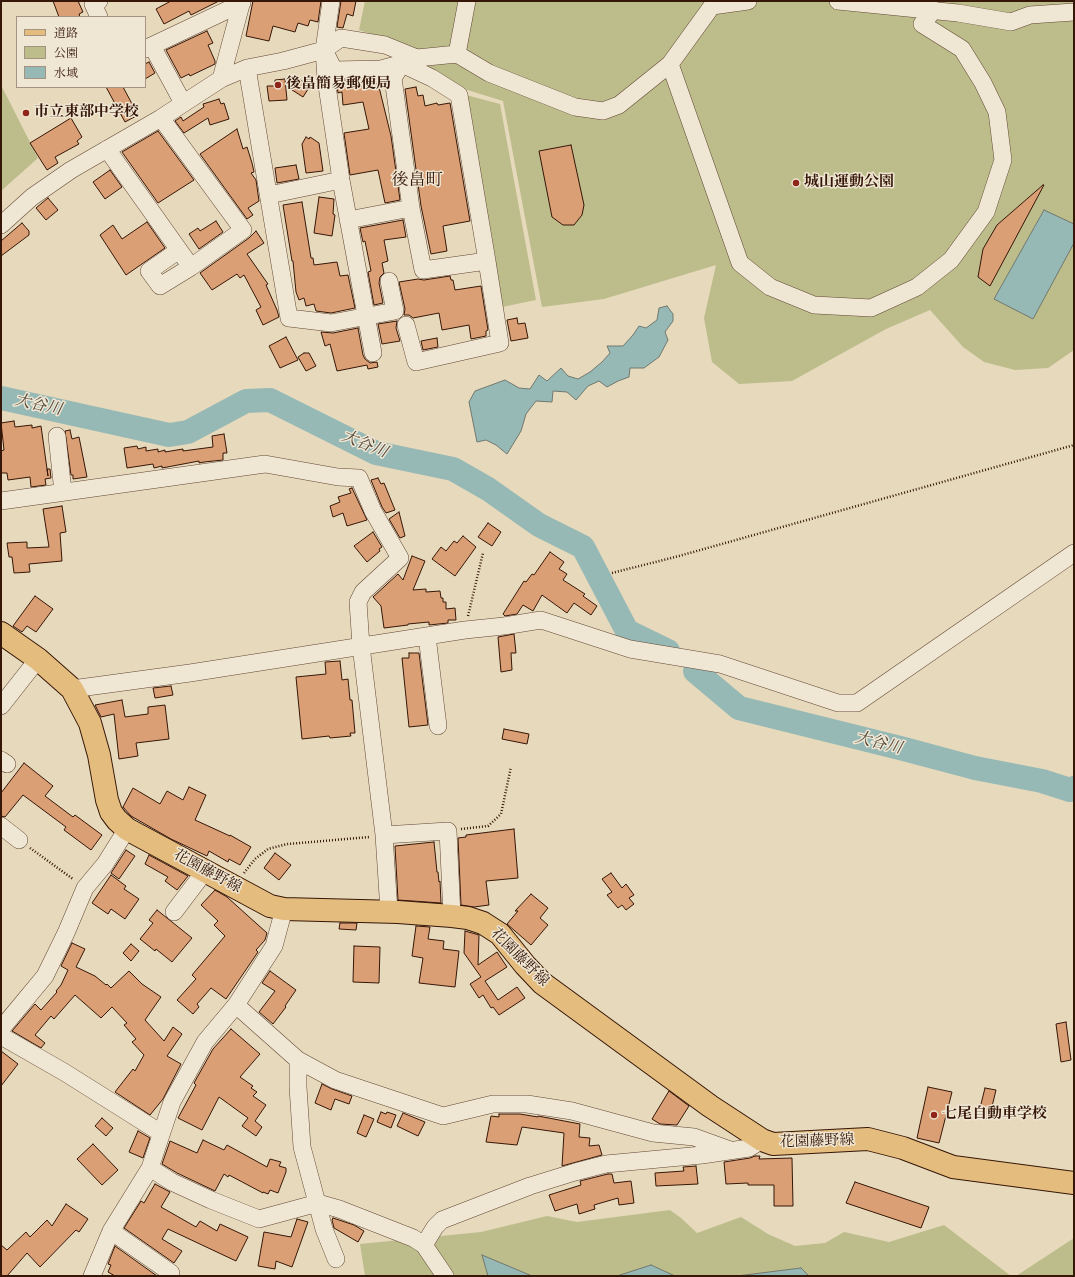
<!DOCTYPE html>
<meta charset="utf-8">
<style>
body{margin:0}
#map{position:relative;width:1075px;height:1277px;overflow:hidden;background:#e7d9bc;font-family:"IM FELL Double Pica","Noto Serif JP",serif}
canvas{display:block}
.frame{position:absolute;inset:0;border:2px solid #351607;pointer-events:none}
.legend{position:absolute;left:16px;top:16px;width:130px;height:72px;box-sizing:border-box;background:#efe6d3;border:1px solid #a59381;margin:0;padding:5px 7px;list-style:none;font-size:12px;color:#351607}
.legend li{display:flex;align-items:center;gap:8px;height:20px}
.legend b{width:20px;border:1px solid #a59381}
</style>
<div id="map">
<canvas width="1075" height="1277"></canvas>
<div class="frame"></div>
<ul class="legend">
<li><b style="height:5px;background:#e4bc7e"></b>道路</li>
<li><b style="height:11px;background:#bdbd8c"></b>公園</li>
<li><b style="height:11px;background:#97b9b5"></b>水域</li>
</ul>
</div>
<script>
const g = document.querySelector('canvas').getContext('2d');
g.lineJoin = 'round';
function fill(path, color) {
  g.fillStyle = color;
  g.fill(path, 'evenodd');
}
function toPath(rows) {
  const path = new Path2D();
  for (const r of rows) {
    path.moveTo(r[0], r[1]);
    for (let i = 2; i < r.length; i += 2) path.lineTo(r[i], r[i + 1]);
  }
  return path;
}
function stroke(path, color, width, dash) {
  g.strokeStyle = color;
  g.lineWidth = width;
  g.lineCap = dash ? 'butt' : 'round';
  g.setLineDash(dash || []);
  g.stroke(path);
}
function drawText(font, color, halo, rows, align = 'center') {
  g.font = font + ' "IM FELL Double Pica","Noto Serif JP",serif';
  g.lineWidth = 3;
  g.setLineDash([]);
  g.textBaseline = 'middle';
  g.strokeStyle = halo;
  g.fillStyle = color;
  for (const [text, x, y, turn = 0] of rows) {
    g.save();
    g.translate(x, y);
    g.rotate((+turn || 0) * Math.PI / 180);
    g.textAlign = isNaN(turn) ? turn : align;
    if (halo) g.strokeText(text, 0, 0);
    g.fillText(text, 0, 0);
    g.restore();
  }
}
const green = toPath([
 [365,1,1074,1,1074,350,1048,368,1015,370,984,362,963,347,930,310,886,329,792,381,739,384,712,362,704,318,716,265,604,299,542,307,503,101,461,88,426,66,421,51,359,30],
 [1,85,38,158,1,191],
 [466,95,500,104,536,300,502,307],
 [670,1210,681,1218,697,1233,741,1217,768,1234,795,1246,825,1243,844,1232,889,1242,944,1225,1011,1276,365,1276,360,1244,481,1232,547,1216,577,1222],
 [1074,1238,1074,1276,1016,1276]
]);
const water = toPath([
 [1044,210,1074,224,1074,243,1033,319,994,299,1044,210],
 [667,306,673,314,673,321,665,332,668,340,659,357,644,368,630,368,629,377,618,381,607,387,599,381,588,386,576,400,567,392,553,391,552,402,536,401,526,414,521,431,507,454,496,445,486,440,477,442,469,402,475,391,505,380,519,388,530,389,539,375,547,381,561,368,568,376,578,379,590,372,602,362,610,353,607,346,623,346,633,335,639,326,646,328,657,320,659,308,667,306],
 [482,1255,532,1276,488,1276,482,1255],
 [651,1265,675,1276,617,1276,651,1265],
 [801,1268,809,1276,737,1276,801,1268]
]);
const river = toPath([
 [1,398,169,435,188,432,246,401,270,400,376,453,453,469,488,489,539,525,583,547,627,631,668,651],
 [695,671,739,708,904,749,975,768,1042,781,1070,790,1074,788]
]);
const building = toPath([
 [53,1,78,1,83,12,79,14,80,17,59,17,53,1],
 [171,1,219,1,191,15,189,11,164,24,156,9,171,1],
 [253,1,321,1,318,22,310,20,308,26,298,23,295,32,273,26,269,41,246,36,253,1],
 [341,1,356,1,353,16,347,14,343,28,337,27,341,1],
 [207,31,213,43,208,45,215,61,215,64,190,76,189,74,181,78,166,50,207,31],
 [149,62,155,73,145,79,145,64,149,62],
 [296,77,310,86,303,97,289,88,296,77],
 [285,79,287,100,269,101,267,86,275,86,275,80,285,79],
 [336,80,356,80,357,87,378,83,391,136,400,200,385,203,378,170,350,175,344,133,369,129,363,102,343,105,342,92,338,93,336,80],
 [106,87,123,87,138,115,125,122,106,87],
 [416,87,418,96,423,95,425,106,437,103,438,105,450,103,470,221,443,226,447,251,431,254,421,206,405,89,416,87],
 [219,99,221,104,224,103,229,119,210,125,208,118,184,133,175,121,181,117,183,121,204,107,203,104,219,99],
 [71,118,82,137,77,141,79,144,55,157,58,163,47,170,30,143,71,118],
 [237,129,243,149,247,147,252,163,254,172,251,173,256,180,259,201,248,208,253,215,247,219,200,154,237,129],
 [158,131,194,180,158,203,122,152,158,131],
 [306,137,309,139,310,137,319,143,323,171,306,173,302,144,306,137],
 [571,145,584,205,582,215,574,225,563,225,552,217,539,151,571,145],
 [296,165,299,179,277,183,275,168,296,165],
 [110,170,122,187,105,199,93,182,110,170],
 [1043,185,1044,185,990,286,978,277,983,249,997,225,1043,185],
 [319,197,334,199,333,214,335,215,332,236,314,233,319,197],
 [48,198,58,210,46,220,36,208,48,198],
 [302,202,311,258,313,258,314,265,337,262,340,276,348,275,355,308,331,313,316,311,314,304,306,306,304,298,299,300,296,292,293,261,292,261,283,205,302,202],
 [403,220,406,237,384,240,388,261,382,263,384,273,380,277,379,283,383,303,374,305,368,272,371,271,365,241,363,242,360,228,403,220],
 [216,221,223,232,199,249,189,234,198,228,200,231,216,221],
 [147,222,165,248,126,275,100,235,113,225,122,239,147,222],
 [22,223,29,231,29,235,1,256,1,241,22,223],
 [256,231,264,243,247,254,268,284,266,285,277,310,279,317,263,325,256,310,261,307,244,275,240,278,237,274,212,290,200,273,249,238,256,231],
 [450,276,451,280,453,280,455,290,481,286,488,330,486,331,486,336,471,339,469,325,442,330,439,313,413,318,409,315,404,315,405,309,399,282,418,279,424,280,450,276],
 [517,318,518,324,525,323,528,338,511,341,507,320,517,318],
 [397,321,396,328,400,341,382,344,378,324,397,321],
 [358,328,363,355,365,359,370,363,377,362,378,367,368,369,367,365,337,371,330,344,325,346,321,332,333,333,358,328],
 [286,337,298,360,280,368,269,346,286,337],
 [437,338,438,347,423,350,421,341,437,338],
 [304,353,309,353,316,366,306,371,298,357,304,353],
 [14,421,15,427,32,425,32,428,41,426,48,476,47,469,50,469,51,478,45,479,46,485,31,487,30,477,8,480,7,473,1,473,1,451,4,450,1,423,14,421],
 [70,430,72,439,79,437,87,477,73,479,73,475,71,475,65,431,70,430],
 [224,434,227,453,223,453,223,460,204,462,199,463,199,461,162,468,162,466,154,468,153,464,127,468,124,448,137,446,138,449,146,447,146,451,158,449,158,452,165,450,165,452,183,449,183,451,213,447,212,436,224,434],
 [378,478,381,484,384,483,395,510,386,513,382,507,371,480,378,478],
 [352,488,367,520,347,526,343,513,333,517,330,506,340,502,338,497,351,493,349,489,352,488],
 [62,506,66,532,60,533,62,561,29,564,30,572,14,573,12,557,9,557,7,543,27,542,27,548,49,547,43,509,62,506],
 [399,512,405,536,400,538,389,519,399,512],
 [488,523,501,532,492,546,478,537,488,523],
 [373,532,382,547,379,549,380,551,367,562,354,546,373,532],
 [463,536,476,547,455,576,432,559,441,547,446,551,454,541,457,543,463,536],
 [550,552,564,562,559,569,567,574,563,580,585,594,583,596,597,606,591,615,574,603,567,613,542,595,533,611,523,605,517,614,505,616,503,614,524,581,526,582,532,574,534,575,550,552],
 [412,556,425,561,413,590,426,589,426,592,440,591,441,598,443,598,443,602,446,602,446,609,455,608,456,620,448,620,448,623,429,625,429,622,408,624,408,625,384,628,381,606,373,597,398,574,403,580,412,556],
 [35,596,53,609,36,632,27,626,22,632,13,626,35,596],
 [514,634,516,653,511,653,512,670,501,672,498,637,514,634],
 [409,653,419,653,428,725,409,727,402,658,409,658,409,653],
 [340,661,342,680,348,679,350,700,352,700,355,733,350,733,351,736,330,738,329,736,302,739,296,677,326,674,325,662,340,661],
 [171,686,173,695,155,698,153,688,171,686],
 [122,700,125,717,148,714,148,707,165,705,169,739,136,743,138,756,119,759,114,714,101,717,95,705,122,700],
 [504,729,529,734,527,744,502,739,504,729],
 [24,763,53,786,45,796,73,817,75,815,102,835,91,850,64,830,66,827,23,795,5,817,1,816,1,793,24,763],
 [189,787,206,795,195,820,230,836,230,835,251,847,240,865,229,859,228,862,209,851,207,856,171,839,131,816,123,807,133,788,160,804,167,791,183,800,189,787],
 [514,829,518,878,486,881,489,905,474,907,461,905,458,838,466,837,466,835,514,829],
 [434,842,437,872,438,872,439,882,440,881,441,903,398,900,395,846,434,842],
 [126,850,135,856,119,879,111,873,126,850],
 [275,853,291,865,279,880,264,868,275,853],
 [149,855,188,876,177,890,165,881,168,877,145,864,149,855],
 [611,873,622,888,626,884,634,895,629,898,634,904,626,910,622,905,618,908,607,895,612,892,602,879,611,873],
 [111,875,126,886,124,889,139,899,125,919,111,909,108,914,92,903,111,875],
 [215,890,227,897,267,933,265,940,256,950,258,952,226,999,211,988,197,1004,199,1007,193,1014,177,1000,196,979,192,975,225,936,214,925,218,921,201,905,215,890],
 [531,894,548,908,540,918,548,925,531,945,507,924,518,911,515,911,531,894],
 [157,910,192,938,172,962,156,949,155,951,140,939,153,923,149,920,157,910],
 [340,923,357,923,356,930,339,929,340,923],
 [416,926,430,927,428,939,444,941,443,949,459,951,455,987,419,983,423,958,412,956,416,926],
 [465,931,479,935,478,965,497,952,507,967,485,981,498,1000,517,987,525,998,499,1015,493,1007,491,1008,483,995,479,998,470,984,481,977,464,953,465,931],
 [72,943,85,949,76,967,95,976,106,985,107,984,111,988,129,971,142,984,161,997,145,1020,164,1041,173,1027,182,1034,167,1056,181,1064,163,1099,150,1115,115,1092,133,1069,135,1071,144,1055,132,1042,136,1039,124,1025,127,1023,112,1007,101,1018,75,995,54,1019,51,1016,35,1035,45,1043,41,1048,12,1031,35,1004,41,1010,57,992,56,991,61,985,68,970,61,966,72,943],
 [131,944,139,951,131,961,123,953,131,944],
 [354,946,380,947,379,983,353,982,354,946],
 [270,971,296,990,285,1006,286,1007,273,1024,259,1012,275,991,262,983,270,971],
 [1066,1022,1071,1060,1061,1062,1056,1024,1066,1022],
 [231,1029,260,1054,240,1077,253,1086,251,1088,257,1092,253,1096,266,1105,255,1121,262,1127,256,1136,242,1126,248,1118,219,1097,202,1130,178,1118,196,1085,194,1083,213,1049,231,1029],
 [1,1051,18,1064,1,1086,1,1051],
 [322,1084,332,1089,352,1096,349,1104,335,1099,331,1110,315,1103,322,1084],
 [928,1087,952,1092,939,1143,917,1138,928,1087],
 [985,1088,996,1090,989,1119,978,1116,985,1088],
 [669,1091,689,1106,677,1125,660,1124,652,1119,669,1091],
 [381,1112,386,1114,387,1112,396,1115,391,1128,377,1122,381,1112],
 [403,1113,425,1122,418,1136,397,1126,403,1113],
 [499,1114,520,1114,538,1117,538,1116,580,1124,579,1137,590,1138,589,1146,599,1145,602,1155,562,1166,564,1133,522,1127,517,1145,486,1142,491,1116,499,1117,499,1114],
 [364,1115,374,1119,366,1137,357,1133,364,1115],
 [102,1118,113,1128,106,1136,95,1126,102,1118],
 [138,1131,150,1138,143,1158,129,1152,138,1131],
 [203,1140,224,1150,227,1145,267,1167,270,1159,281,1162,279,1166,286,1168,286,1172,278,1193,270,1190,268,1194,263,1192,263,1193,229,1175,228,1177,224,1174,215,1191,177,1173,162,1164,170,1141,197,1153,203,1140],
 [93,1144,118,1170,102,1185,77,1159,93,1144],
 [755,1156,760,1156,759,1159,792,1158,793,1206,774,1206,774,1185,748,1185,748,1183,726,1184,724,1162,750,1158,755,1156],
 [696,1166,698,1184,656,1186,655,1173,684,1171,683,1167,696,1166],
 [608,1174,612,1174,614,1183,631,1181,634,1203,619,1205,618,1198,594,1205,595,1209,579,1214,577,1204,555,1211,549,1195,581,1185,580,1181,608,1174],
 [855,1182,929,1207,921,1228,846,1203,855,1182],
 [155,1184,170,1192,161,1207,196,1227,200,1221,217,1231,220,1224,248,1237,236,1261,168,1229,162,1239,182,1251,174,1263,124,1228,141,1201,144,1203,155,1184],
 [66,1204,88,1219,79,1232,76,1230,40,1267,27,1253,7,1276,1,1276,1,1245,7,1250,26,1232,30,1237,47,1220,52,1226,66,1204],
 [333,1218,354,1225,364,1231,358,1242,334,1228,332,1220,333,1218],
 [297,1219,308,1222,292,1267,276,1261,275,1269,258,1266,264,1232,291,1237,297,1219],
 [115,1246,157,1276,115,1276,108,1272,111,1265,108,1264,115,1246]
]);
const path = toPath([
 [612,573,679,556,1074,445],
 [468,616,483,553],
 [461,829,488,826,501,814,511,767],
 [30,848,73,879],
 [244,873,255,859,268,849,287,844,370,837]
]);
const minor = toPath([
 [99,1,93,4,99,17],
 [331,1,324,50,326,79,341,180,373,353],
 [838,1,958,13,1011,22,1030,15,1074,12],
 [152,46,183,103],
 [145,49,242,3],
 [325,52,334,70,381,69,407,62],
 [457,54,467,1],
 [670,64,740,263,770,287,814,305,871,308,917,287,951,260,986,212,1003,160,997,112,983,83,962,49,922,24,934,10],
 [247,68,289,318,331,323,395,311,389,281],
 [221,79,242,1],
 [107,149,191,267,243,230,161,118],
 [269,195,341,180],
 [348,220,411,208,423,270,487,261,459,95,432,78,402,64,393,78,411,208],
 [1,225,32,197,71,170,161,118,221,79,247,68,283,61,324,50,341,38,385,45,417,58,457,54,489,73,575,107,603,111,619,105,670,64,712,6,748,1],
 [179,250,149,271,160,286,191,267],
 [406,325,416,362,500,343,487,261],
 [57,436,63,492],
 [1,501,265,464,338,477,359,478,373,511,400,558,363,592,358,602,361,646,384,835,389,911],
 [427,636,438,726],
 [72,689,190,673,465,630,504,626,541,620,630,649,720,664,838,703,857,703,1074,553],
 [1,706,38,659],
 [1,760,7,764],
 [1,826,19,840],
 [384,835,448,831,452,916],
 [174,912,205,871],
 [236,1005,298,1060,335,1080,443,1116,493,1104,527,1104,572,1111,653,1133,694,1137,730,1150],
 [1,1029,45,976,66,933,85,888,105,864,127,829],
 [1,1036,64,1072,161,1133],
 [298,1060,298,1087,302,1147,324,1229,336,1259],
 [150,1168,172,1182,211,1200,259,1219,318,1203,339,1209,413,1238,424,1245,445,1276],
 [111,1231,171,1273],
 [424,1245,435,1227,442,1220,530,1186,575,1172,606,1164,702,1155,749,1148,762,1140],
 [92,1276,111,1231,150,1168,172,1102,205,1042,236,1005,274,946,284,909]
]);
const major = toPath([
 [1,633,38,659,72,689,90,723,99,755,107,800,111,812,117,820,127,829,270,906,284,909,398,912,452,916,468,918,483,923,500,934,525,965,542,983,710,1106,762,1140,773,1144,868,1139,903,1148,953,1167,1074,1183]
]);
const markers = [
 [278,85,4,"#8f2418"],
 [26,113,4,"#8f2418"],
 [796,183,4,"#8f2418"],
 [934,1115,4,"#8f2418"]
];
const poiNames = [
 ["後畠簡易郵便局",286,85],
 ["市立東部中学校",34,113],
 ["城山運動公園",804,183],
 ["七尾自動車学校",942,1115]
];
const streetNames = [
 ["花園藤野線",207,872,28],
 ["花園藤野線",519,958,45],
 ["花園藤野線",817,1142,-2]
];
const waterNames = [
 ["大谷川",38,406,12],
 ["大谷川",364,445,22],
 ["大谷川",878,744,14]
];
const quarterNames = [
 ["後畠町",417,181]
];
fill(green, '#bdbd8c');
fill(water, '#97b9b5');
stroke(water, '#70786f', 1);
stroke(river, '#97b9b5', 24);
fill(building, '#db9f75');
stroke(building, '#351607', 1);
stroke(minor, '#624734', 18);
stroke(major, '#351607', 24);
stroke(path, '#351607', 2.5, [1, 2]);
stroke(minor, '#efe6d3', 17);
stroke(major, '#e4bc7e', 22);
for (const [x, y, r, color] of markers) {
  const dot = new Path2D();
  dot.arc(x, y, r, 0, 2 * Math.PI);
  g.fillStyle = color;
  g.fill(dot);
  stroke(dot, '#efe6d3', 1.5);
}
drawText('bold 15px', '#351607', '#efe6d3', poiNames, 'left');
drawText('15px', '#351607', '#efe6d3', streetNames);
drawText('italic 16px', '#52473b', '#efe6d3', waterNames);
drawText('17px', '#351607', '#efe6d3', quarterNames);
</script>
